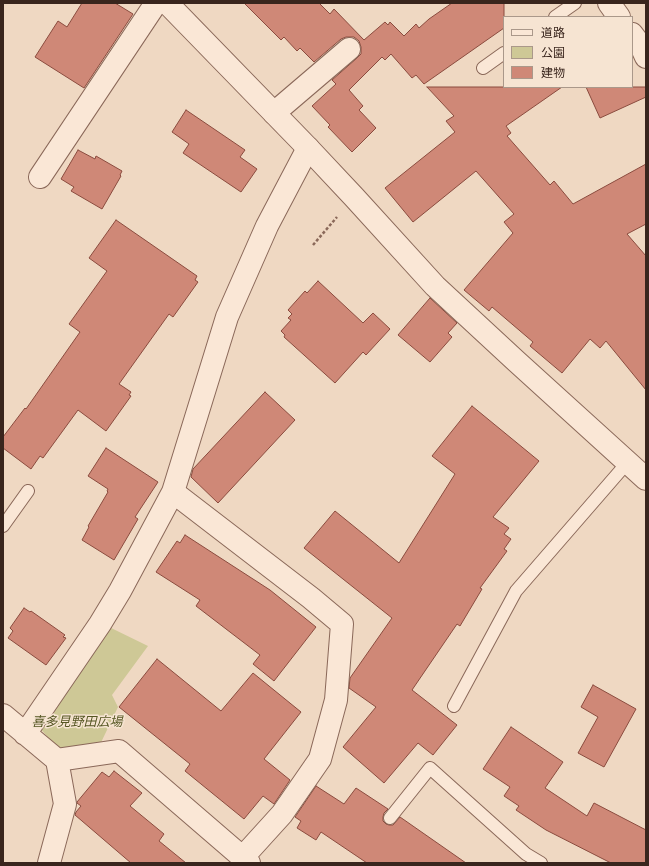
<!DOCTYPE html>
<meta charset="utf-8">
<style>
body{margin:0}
#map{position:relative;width:649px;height:866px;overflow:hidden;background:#efd8c2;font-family:"Times New Roman","Noto Sans JP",serif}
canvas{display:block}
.frame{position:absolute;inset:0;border:4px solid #39251d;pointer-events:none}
.legend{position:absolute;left:503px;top:16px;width:130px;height:72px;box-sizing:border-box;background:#f6e4d2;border:1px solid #aa988a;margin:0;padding:5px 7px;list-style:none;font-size:12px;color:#39251d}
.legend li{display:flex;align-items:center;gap:8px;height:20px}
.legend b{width:20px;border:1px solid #aa988a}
</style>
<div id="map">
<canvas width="649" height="866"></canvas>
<div class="frame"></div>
<ul class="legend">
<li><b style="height:5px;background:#fae7d6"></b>道路</li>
<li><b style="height:11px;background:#cec896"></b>公園</li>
<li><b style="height:11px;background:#cf8877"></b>建物</li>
</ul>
</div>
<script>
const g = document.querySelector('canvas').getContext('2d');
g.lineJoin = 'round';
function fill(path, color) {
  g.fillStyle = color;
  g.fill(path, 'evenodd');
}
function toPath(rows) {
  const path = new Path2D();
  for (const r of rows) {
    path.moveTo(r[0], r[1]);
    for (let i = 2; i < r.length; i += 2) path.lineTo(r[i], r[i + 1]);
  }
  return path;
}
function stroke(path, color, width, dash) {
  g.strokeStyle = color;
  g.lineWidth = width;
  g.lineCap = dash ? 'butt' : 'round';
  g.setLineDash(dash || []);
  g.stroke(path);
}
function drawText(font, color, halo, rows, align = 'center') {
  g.font = font + ' "Times New Roman","Noto Sans JP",serif';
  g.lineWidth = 3;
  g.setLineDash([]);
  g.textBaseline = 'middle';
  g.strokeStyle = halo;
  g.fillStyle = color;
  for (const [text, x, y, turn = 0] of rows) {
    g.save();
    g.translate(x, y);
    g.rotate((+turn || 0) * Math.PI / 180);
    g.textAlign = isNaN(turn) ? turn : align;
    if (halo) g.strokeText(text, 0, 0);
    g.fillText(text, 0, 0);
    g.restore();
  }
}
const green = toPath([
 [105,625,148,646,112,695,118,707,95,755,67,759,38,726]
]);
const building = toPath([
 [82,3,115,3,133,14,84,88,35,57,58,21,67,27,82,3],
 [244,3,319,3,330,14,334,9,364,40,385,22,388,25,390,22,404,36,416,24,419,28,429,19,452,3,504,3,504,28,424,84,416,75,412,78,391,54,385,60,382,57,349,90,363,106,359,110,376,128,352,152,328,127,330,125,312,106,336,84,332,80,357,58,361,54,361,47,359,41,354,37,346,37,341,39,314,62,300,48,297,51,284,37,281,40,244,3],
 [427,87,562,87,506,126,511,133,507,136,550,185,554,181,573,204,646,164,646,224,627,234,646,256,646,390,606,341,600,348,590,339,562,373,530,346,533,342,492,307,489,311,464,290,513,233,504,222,514,214,476,171,413,222,385,188,455,132,446,121,454,116,427,87],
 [586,87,646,87,646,97,600,118,586,87],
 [186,110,245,150,240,157,257,169,241,192,183,153,189,144,172,132,186,110],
 [78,150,95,159,96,156,122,171,120,175,121,176,102,209,71,191,74,187,61,179,78,150],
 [116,220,197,276,195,280,198,282,173,317,169,314,119,384,131,392,129,395,131,396,106,431,78,410,43,458,40,456,31,469,3,448,3,437,25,408,26,409,80,332,69,324,107,271,89,258,116,220],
 [318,281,363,323,373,313,390,329,366,355,363,352,335,383,284,337,285,335,281,331,291,320,288,318,292,314,288,310,305,291,307,293,318,281],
 [430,298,457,323,448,333,452,337,430,362,398,335,430,298],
 [265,392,295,420,218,503,191,477,193,469,265,392],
 [472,406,539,461,493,517,509,528,504,534,511,539,504,549,507,551,480,588,482,589,460,626,457,624,412,690,457,725,433,755,418,743,384,783,343,747,376,707,349,688,350,678,392,618,304,548,335,511,399,563,455,474,432,456,472,406],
 [106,448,158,482,135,517,138,519,114,560,82,540,89,527,88,526,108,492,107,491,108,489,88,476,106,448],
 [185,535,270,590,316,627,274,681,253,664,260,655,196,606,200,600,156,572,177,541,180,543,185,535],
 [24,608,30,612,31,611,65,635,63,637,66,638,46,665,8,638,13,631,10,628,24,608],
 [157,659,221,711,253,673,301,712,264,759,290,780,274,804,263,796,244,819,185,771,190,764,119,707,157,659],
 [593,685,636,709,604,767,578,753,598,717,581,707,593,685],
 [511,727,563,762,545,788,587,816,594,803,646,830,646,863,611,863,546,830,516,810,519,806,504,796,510,787,483,769,511,727],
 [114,771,142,793,130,806,164,834,159,841,186,863,131,863,75,815,76,812,81,806,77,803,77,802,102,772,109,777,114,771],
 [316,786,344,804,356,788,388,809,384,813,383,817,383,821,386,824,389,825,393,825,400,817,466,863,367,863,321,832,316,840,297,828,301,821,295,817,316,786]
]);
const path = toPath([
 [313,245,337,217]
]);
const service = toPath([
 [555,17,575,3],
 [483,68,504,53],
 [3,526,28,491],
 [454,706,516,591,627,463],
 [390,818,430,768,526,854,541,863]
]);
const minor = toPath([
 [609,3,619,17],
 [632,34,641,46,646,57],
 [274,113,349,49],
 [40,177,156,3],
 [173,492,311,598,342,624,336,700,320,759,282,814,243,857],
 [3,715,57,760,65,804,49,863],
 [25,734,100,624,120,591,173,492,227,317,267,226,308,148],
 [57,760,119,751,249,863]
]);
const tertiary = toPath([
 [167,3,308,148,354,197,435,286,516,361,646,479]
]);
const parkNames = [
 ["喜多見野田広場",77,723]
];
fill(green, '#cec896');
fill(building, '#cf8877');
stroke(building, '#8a4b3e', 1);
stroke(service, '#8a6859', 14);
stroke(minor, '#8a6859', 24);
stroke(tertiary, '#8a6859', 24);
stroke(path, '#8a6859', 2.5, [3, 2]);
stroke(service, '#fae7d6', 12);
stroke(minor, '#fae7d6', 22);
stroke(tertiary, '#fae7d6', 22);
drawText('italic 13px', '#555623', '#f6e4d2', parkNames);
</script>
